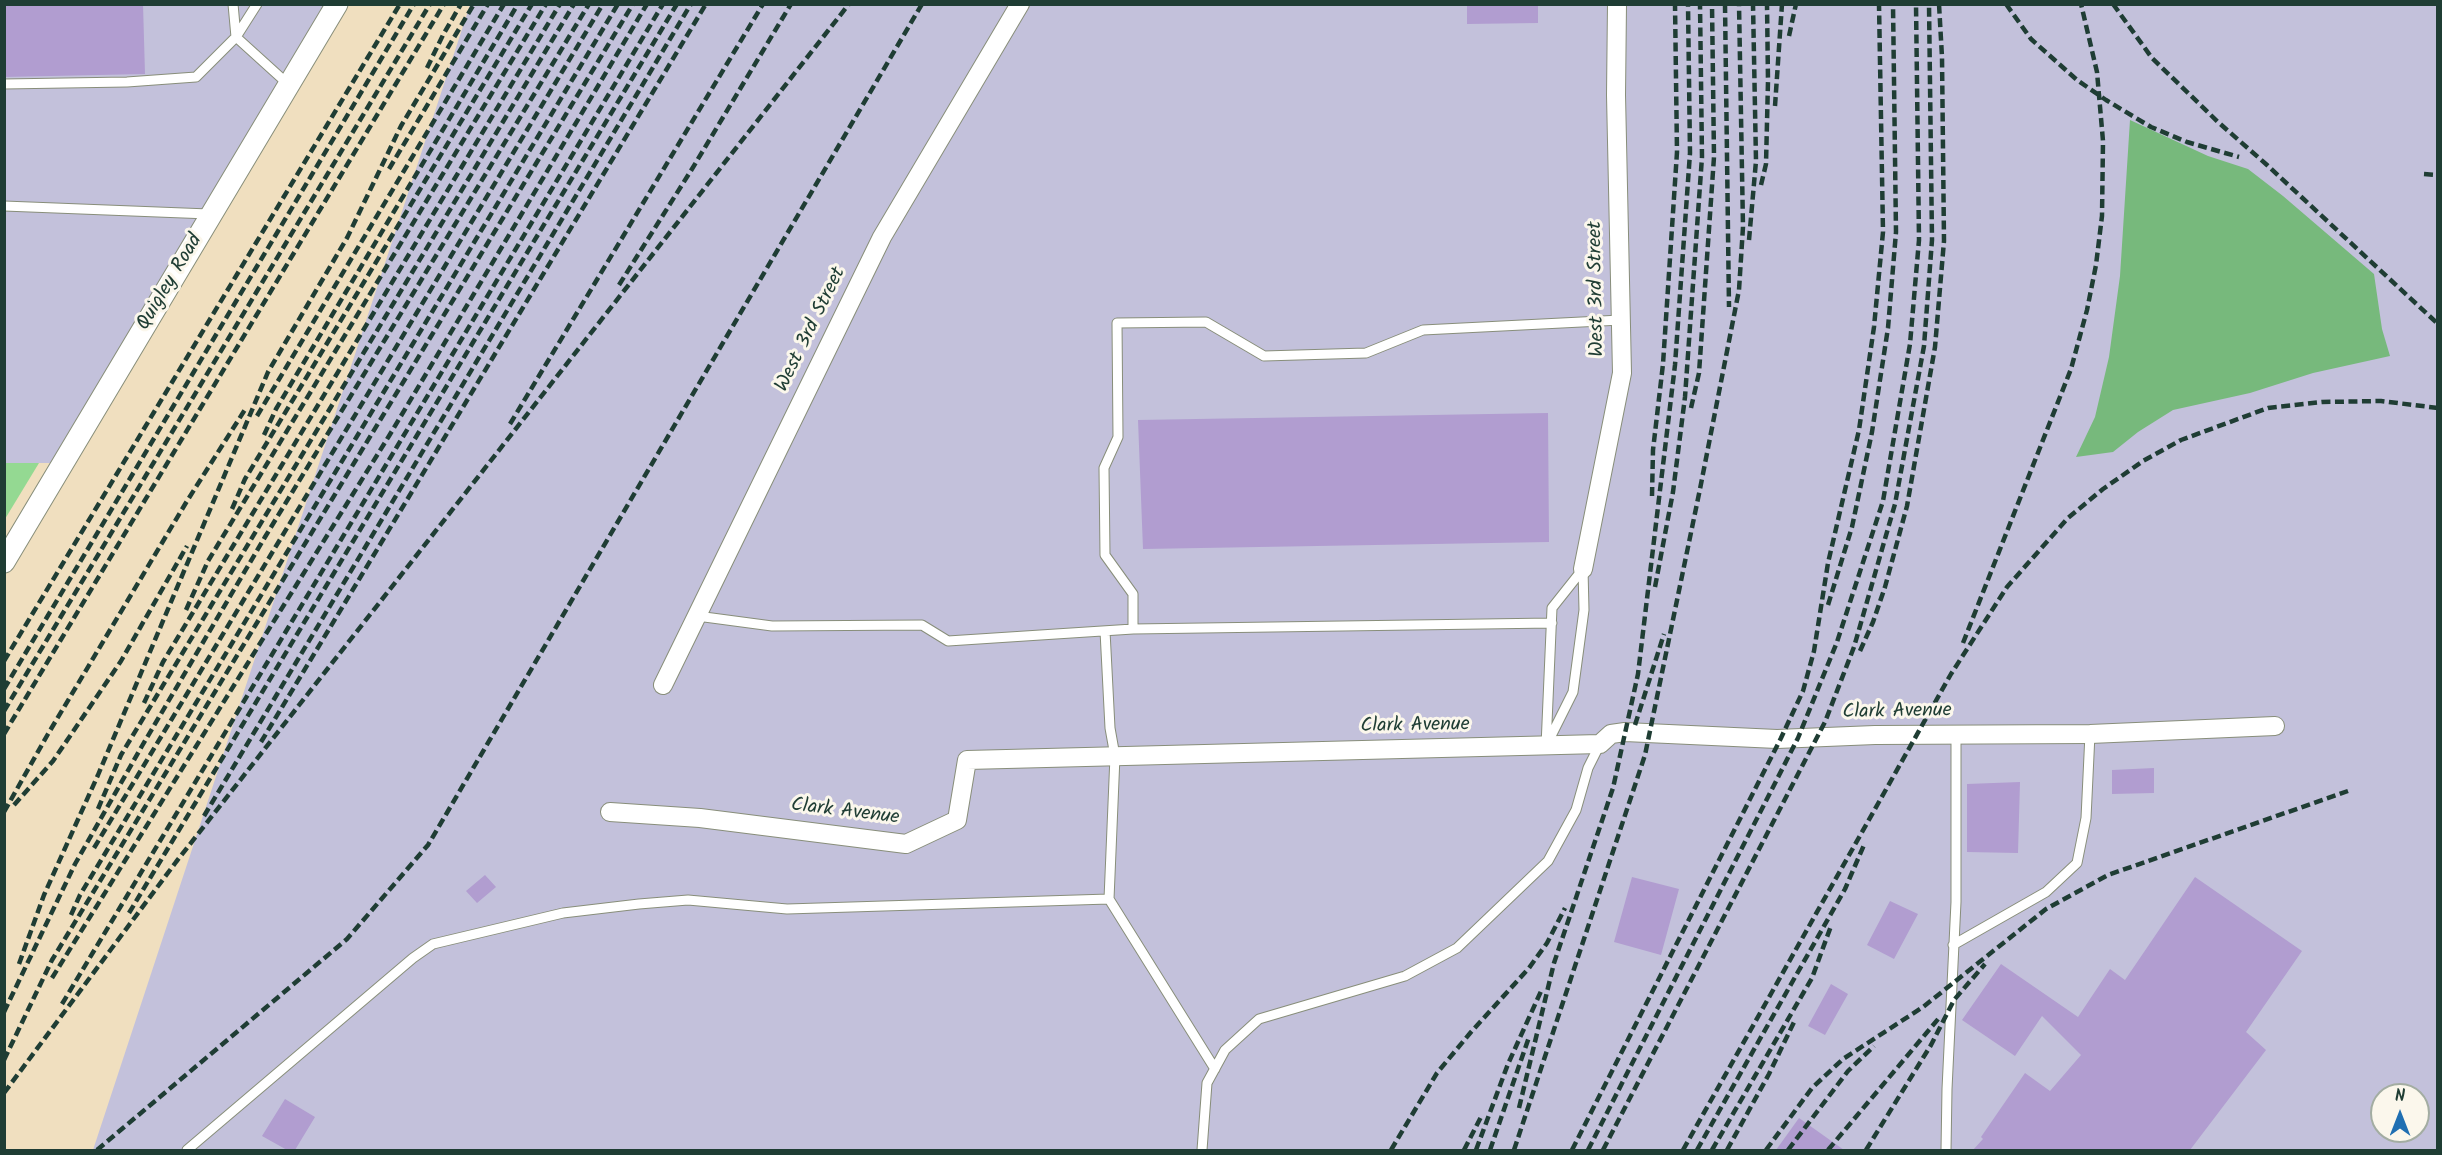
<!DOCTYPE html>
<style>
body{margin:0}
#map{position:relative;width:2442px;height:1155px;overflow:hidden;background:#f0dfbf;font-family:Kalam,sans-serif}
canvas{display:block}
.frame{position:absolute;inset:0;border:6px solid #1f3d34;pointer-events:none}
.north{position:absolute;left:2370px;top:1083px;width:60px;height:60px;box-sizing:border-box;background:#fbf7ec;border:2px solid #a3ada2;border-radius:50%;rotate:0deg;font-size:16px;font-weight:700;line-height:24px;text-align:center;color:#1f3d34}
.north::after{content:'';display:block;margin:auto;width:21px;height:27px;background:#1f6fb2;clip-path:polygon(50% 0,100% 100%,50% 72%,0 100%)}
</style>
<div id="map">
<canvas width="2442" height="1155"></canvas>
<div class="frame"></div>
<div class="north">N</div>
</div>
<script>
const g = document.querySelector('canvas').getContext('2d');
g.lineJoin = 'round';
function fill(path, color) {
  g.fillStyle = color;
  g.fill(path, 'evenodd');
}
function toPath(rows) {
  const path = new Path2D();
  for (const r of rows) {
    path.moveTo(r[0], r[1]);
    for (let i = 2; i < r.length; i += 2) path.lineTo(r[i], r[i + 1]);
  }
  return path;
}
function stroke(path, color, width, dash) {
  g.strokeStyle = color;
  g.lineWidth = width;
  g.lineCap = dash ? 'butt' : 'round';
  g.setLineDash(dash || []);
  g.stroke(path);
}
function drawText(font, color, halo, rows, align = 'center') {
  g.font = font + ' Kalam,sans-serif';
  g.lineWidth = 6;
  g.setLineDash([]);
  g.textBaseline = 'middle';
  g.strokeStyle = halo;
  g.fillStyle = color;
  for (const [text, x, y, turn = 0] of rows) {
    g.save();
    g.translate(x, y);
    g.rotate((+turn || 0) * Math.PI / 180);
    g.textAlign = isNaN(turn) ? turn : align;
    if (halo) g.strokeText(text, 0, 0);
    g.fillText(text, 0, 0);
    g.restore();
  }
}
const industrial = toPath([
 [4,5,337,5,64,463,5,463],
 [470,5,2437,5,2437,1150,93,1150],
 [2382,1095,2418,1095,2418,1131,2382,1131]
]);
const green = toPath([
 [5,463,39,463,5,519,4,463]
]);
const forest = toPath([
 [2130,120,2208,156,2248,169,2283,196,2374,274,2382,329,2390,356,2313,373,2250,393,2173,410,2138,432,2113,452,2076,457,2095,417,2109,357,2120,276]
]);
const building = toPath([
 [4,4,143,4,145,74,4,77],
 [1467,4,1538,4,1538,23,1467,24],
 [1548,413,1549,542,1143,549,1138,420],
 [2154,768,2154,793,2112,794,2112,770],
 [2020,782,2018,853,1967,852,1967,784],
 [485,875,496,887,477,903,466,891],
 [1632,877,1679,889,1661,955,1614,942],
 [2195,877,2302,951,2246,1032,2266,1050,2190,1150,1973,1150,1983,1139,1981,1137,2025,1073,2050,1091,2081,1055,2042,1016,2015,1056,1962,1020,2001,964,2078,1017,2110,969,2125,980],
 [1890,901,1918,914,1894,959,1867,945],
 [1831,984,1848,994,1825,1035,1808,1026],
 [285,1099,315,1117,295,1150,287,1150,262,1136],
 [1799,1118,1844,1150,1776,1150]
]);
const service = toPath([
 [257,4,236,37,289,85],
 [4,84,127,82,196,77,236,37,233,4],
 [4,206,209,214],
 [1583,569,1584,610,1573,692,1546,746,1552,608,1583,569],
 [697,616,772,626,922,625,948,641,1133,629,1552,623],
 [1133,629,1133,594,1105,555,1104,468,1118,437,1117,323,1206,322,1264,356,1366,353,1423,330,1621,320],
 [1105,631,1110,728,1115,756,1109,899],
 [1953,945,2046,892,2077,863,2086,818,2090,734],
 [187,1150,413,958,433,944,563,913,639,904,688,900,787,909,1109,899,1215,1069],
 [1202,1150,1207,1083,1225,1050,1259,1019,1405,976,1457,948,1548,861,1576,810,1588,768,1600,744],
 [1946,1150,1947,1089,1956,902,1956,735]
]);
const minor = toPath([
 [1583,569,1622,373,1616,95,1617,4],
 [663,685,882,237,1020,4],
 [610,812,700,818,906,844,957,820,967,760,1600,744,1611,734,1625,732,1777,739,1875,735,2090,734,2275,726]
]);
const tertiary = toPath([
 [4,562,337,4]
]);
const rail = toPath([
 [1725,4,1729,307],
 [2006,4,2031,39,2077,80,2106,100,2151,127,2187,142,2239,157],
 [2113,4,2152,58,2218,122,2267,165,2438,324],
 [1789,36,1796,4],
 [427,68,443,35,461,4],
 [1775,106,1782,4],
 [389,169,488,4],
 [2424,174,2438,175],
 [1761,185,1766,164,1768,81,1767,4],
 [1749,240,1756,161,1753,4],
 [619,285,692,169,791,4],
 [1691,408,1699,373,1714,157,1712,4],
 [257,416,504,4],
 [510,424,763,4],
 [264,435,276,409,518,4],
 [1652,496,1653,450,1663,364,1677,152,1675,4],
 [232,509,245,479,532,4],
 [1655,587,1673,492,1685,397,1702,157,1700,4],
 [1828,605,1852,527,1872,432,1888,328,1896,232,1893,4],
 [186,610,208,561,546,4],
 [1963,643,2071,369,2087,310,2096,265,2102,216,2103,141,2097,72,2081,4],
 [1860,651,1873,622,1885,587,1907,506,1935,347,1944,241,1942,57,1939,4],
 [4,661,400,4],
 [4,689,414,4],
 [144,703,163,662,560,4],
 [4,711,430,4],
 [1635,725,1664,634],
 [4,734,444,4],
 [261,742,706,4],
 [14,805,53,761,121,661,187,546],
 [98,809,121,755,574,4],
 [4,812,48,734,187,501,246,408],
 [204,816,691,4],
 [94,848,603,4],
 [129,913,677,4],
 [71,915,80,895,618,4],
 [19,964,44,895,98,775,268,372,347,238,401,126,474,4],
 [52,978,389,436,647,4],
 [62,1004,663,4],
 [4,1012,75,864,142,746,265,537,589,4],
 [4,1060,52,960,633,4],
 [4,1093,176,862,849,4],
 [1519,1108,1554,963,1613,788,1638,674,1675,365,1690,153,1688,4],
 [97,1150,347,939,428,845,922,4],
 [1391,1150,1437,1073,1471,1032,1529,968,1547,943,1565,908],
 [1464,1150,1482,1115],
 [1476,1150,1508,1064,1542,989],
 [1490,1150,1529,1037],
 [1514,1150,1645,755,1700,489,1739,290,1743,227,1739,4],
 [1572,1150,1781,738,1803,691,1814,651,1828,563,1859,430,1874,327,1883,232,1879,4],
 [1588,1150,1798,738,1837,642,1883,501,1910,344,1919,240,1916,4],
 [1603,1150,1825,722,1854,647,1895,504,1924,346,1932,240,1929,4],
 [1683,1150,1951,674,2007,587,2068,518,2103,489,2143,461,2181,440,2268,408,2322,402,2381,401,2438,408],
 [1697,1150,1845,889,1864,845],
 [1712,1150,1812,978,1831,926],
 [1727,1150,1769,1074,1795,1020],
 [1766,1150,1812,1088,1843,1059,1923,1007,2046,909,2108,875,2348,791],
 [1788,1150,1848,1071,1874,1046],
 [1828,1150,1939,1018],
 [1866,1150,1931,1045,1954,1000,1985,964]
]);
const streetNames = [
 ["Quigley Road",171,283,-59],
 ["West 3rd Street",1598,289,-91],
 ["West 3rd Street",812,330,-64],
 ["Clark Avenue",1897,713,-1],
 ["Clark Avenue",1415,727,-1],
 ["Clark Avenue",845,813,7]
];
fill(industrial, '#c3c1db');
fill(green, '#94d992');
fill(forest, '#77b97c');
fill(building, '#b19dd0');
stroke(service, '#888e7a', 11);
stroke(minor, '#888e7a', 20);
stroke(tertiary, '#888e7a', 23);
stroke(service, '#fff', 9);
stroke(minor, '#fff', 18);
stroke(tertiary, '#fff', 21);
stroke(rail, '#1f3d34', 4.5, [9, 4.5]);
drawText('20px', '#1f3d34', '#fbf7ec', streetNames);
</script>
